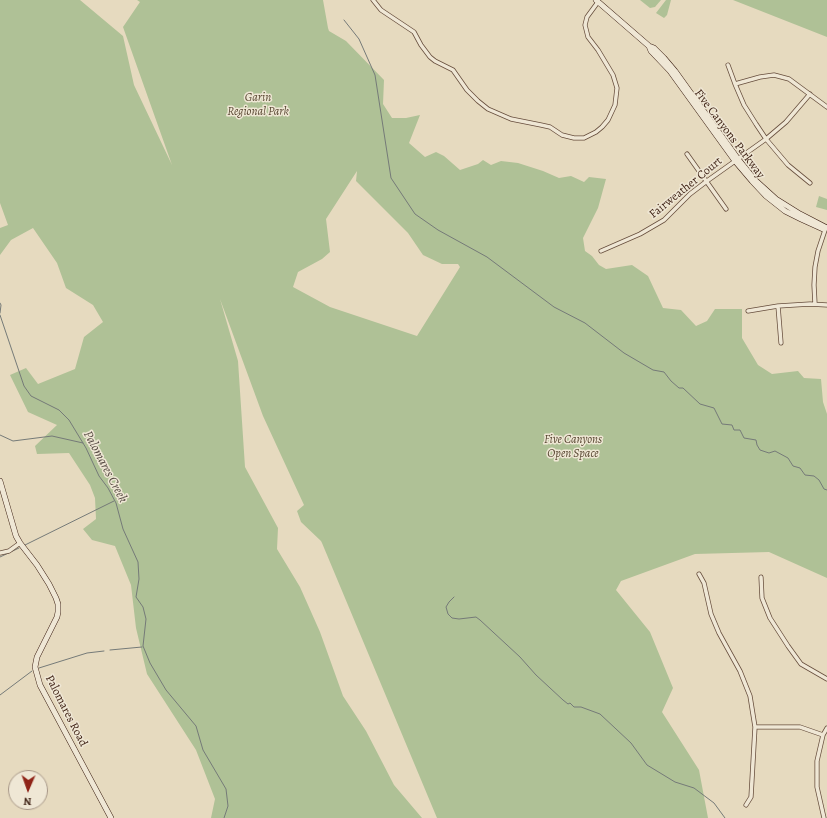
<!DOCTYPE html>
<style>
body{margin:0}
#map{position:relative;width:827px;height:818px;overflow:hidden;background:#e6dabf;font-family:Alegreya,serif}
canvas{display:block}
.north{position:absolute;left:8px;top:770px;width:40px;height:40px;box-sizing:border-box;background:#efe7d5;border:1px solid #a79787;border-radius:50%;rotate:182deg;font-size:11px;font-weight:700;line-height:16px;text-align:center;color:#3b1e11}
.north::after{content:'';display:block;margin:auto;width:14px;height:18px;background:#8f2418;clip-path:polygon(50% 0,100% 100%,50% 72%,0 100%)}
</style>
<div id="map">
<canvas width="827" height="818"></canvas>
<div class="north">N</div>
</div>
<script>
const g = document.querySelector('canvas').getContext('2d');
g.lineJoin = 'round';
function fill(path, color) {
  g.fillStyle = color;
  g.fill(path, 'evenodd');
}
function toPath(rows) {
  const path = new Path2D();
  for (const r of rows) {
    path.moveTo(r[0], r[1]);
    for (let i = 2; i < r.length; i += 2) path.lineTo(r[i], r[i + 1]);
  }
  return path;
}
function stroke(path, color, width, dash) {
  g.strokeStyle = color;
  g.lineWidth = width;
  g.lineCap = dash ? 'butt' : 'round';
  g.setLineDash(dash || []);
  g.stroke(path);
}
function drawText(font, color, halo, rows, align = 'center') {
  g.font = font + ' Alegreya,serif';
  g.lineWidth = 3;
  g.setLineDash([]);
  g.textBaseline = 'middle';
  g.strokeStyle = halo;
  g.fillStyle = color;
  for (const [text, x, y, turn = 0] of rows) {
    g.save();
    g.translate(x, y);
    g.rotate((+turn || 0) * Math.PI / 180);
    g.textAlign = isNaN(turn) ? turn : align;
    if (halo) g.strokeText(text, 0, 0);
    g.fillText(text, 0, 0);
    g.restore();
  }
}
const green = toPath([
 [0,0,80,0,123,36,134,85,172,165,123,27,140,2,137,0,323,0,328,28,329,31,346,41,384,80,383,104,392,118,406,118,420,115,409,143,425,157,436,152,444,156,460,170,478,164,483,160,491,165,501,161,518,163,543,171,559,178,571,176,584,182,589,177,606,179,598,208,583,238,585,251,592,256,599,265,606,269,632,265,648,276,663,308,681,310,696,326,707,321,715,309,742,309,742,338,758,365,772,374,798,371,804,378,821,379,823,402,827,414,827,578,769,552,695,554,621,581,616,590,650,632,673,688,662,712,699,770,708,818,437,818,322,543,321,541,301,522,297,511,304,505,263,416,220,299,238,361,245,467,278,528,277,549,300,587,320,632,343,696,366,731,394,785,422,818,211,818,215,799,196,750,147,674,136,628,131,585,115,546,92,540,83,529,96,519,95,498,90,485,69,453,37,454,35,446,57,425,28,412,10,375,26,368,38,384,75,369,84,337,103,322,93,305,66,288,57,263,33,228,11,240,0,255,0,228,8,225,0,203],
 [357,171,356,181,408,233,423,255,442,264,458,264,460,267,417,336,330,307,293,287,298,272,322,259,330,252,326,219],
 [640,0,661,0,655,7,650,8],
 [666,0,671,0,667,15,664,18,656,13],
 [733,0,827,0,827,37],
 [819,196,827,199,827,210,816,207]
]);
const stream = toPath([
 [344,20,359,39,375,75,391,178,415,214,438,230,487,257,554,307,585,323,624,353,653,370,664,372,671,381,679,388,683,388,700,404,714,408,722,424,732,425,734,430,740,430,744,438,756,440,757,445,760,450,769,453,775,451,788,458,793,466,800,468,805,475,814,476,819,480,824,489,827,490],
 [0,303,1,305,0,313],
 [0,315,24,386,31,396,59,410,69,420,86,448,99,476,108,488,116,503,123,529,138,562,139,579,136,597,143,607,146,619,143,646,150,663,166,690,196,726,203,750,226,789,228,806,224,818],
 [0,435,13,441,52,436,83,443],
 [25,545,114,501],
 [0,557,19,548],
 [454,597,449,602,446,607,448,614,452,618,459,619,476,617,480,620,520,657,536,675,563,700,568,704,570,703,574,707,581,707,600,714,631,743,647,765,675,782,694,788,714,803,725,818],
 [110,650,142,647],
 [39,668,87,653,104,651],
 [0,695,32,671]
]);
const street = toPath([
 [373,0,381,10,414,32,421,45,430,57,435,61,453,70,467,90,478,101,488,109,511,119,541,125,550,127,562,135,574,138,584,138,596,132,602,127,608,120,615,105,617,88,613,75,598,50,588,37,585,25,587,17,598,2],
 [728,65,735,84,744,105,756,124,766,139,788,165,810,183],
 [735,84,760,77,774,75,789,79,827,107],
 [687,154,726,209],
 [601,251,640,234,664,220,690,194,707,181,766,139,786,122,810,94],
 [815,304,814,285,815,267,818,251,826,227],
 [778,306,781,343],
 [748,311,778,306,810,304,827,305],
 [0,553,9,551,20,543],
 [699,574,704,583,711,614,719,633,740,671,750,696,755,727,751,797,746,805],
 [761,577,762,598,770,618,788,646,801,664,827,679],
 [755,727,800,727,823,735],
 [824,818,817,787,817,761,823,735,827,728]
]);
const secondary = toPath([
 [596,0,649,46,654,48,664,58,675,71,738,159,755,180,776,199,800,214,827,228],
 [649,46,651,51,670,71,735,161,752,181,766,196,785,211,801,219,823,229],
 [0,481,16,536,20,543,37,565,49,584,56,598,58,604,58,612,57,617,37,657,35,667,40,685,111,818]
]);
const parkNames = [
 ["Garin",258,98],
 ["Regional Park",258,112],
 ["Five Canyons",573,440],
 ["Open Space",573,454]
];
const streetNames = [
 ["Five Canyons Parkway",729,134,53],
 ["Fairweather Court",686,188,-39],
 ["Palomares Road",66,711,63]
];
const waterNames = [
 ["Palomares Creek",105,467,62]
];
fill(green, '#afc196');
stroke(stream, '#757a78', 1);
stroke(street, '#664d3c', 5);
stroke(secondary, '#3b1e11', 6);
stroke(street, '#efe7d5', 3.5);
stroke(secondary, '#efe7d5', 5);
drawText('italic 12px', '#584732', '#efe7d5', parkNames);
drawText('12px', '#3b1e11', '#efe7d5', streetNames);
drawText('italic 13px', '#584c45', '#efe7d5', waterNames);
</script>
